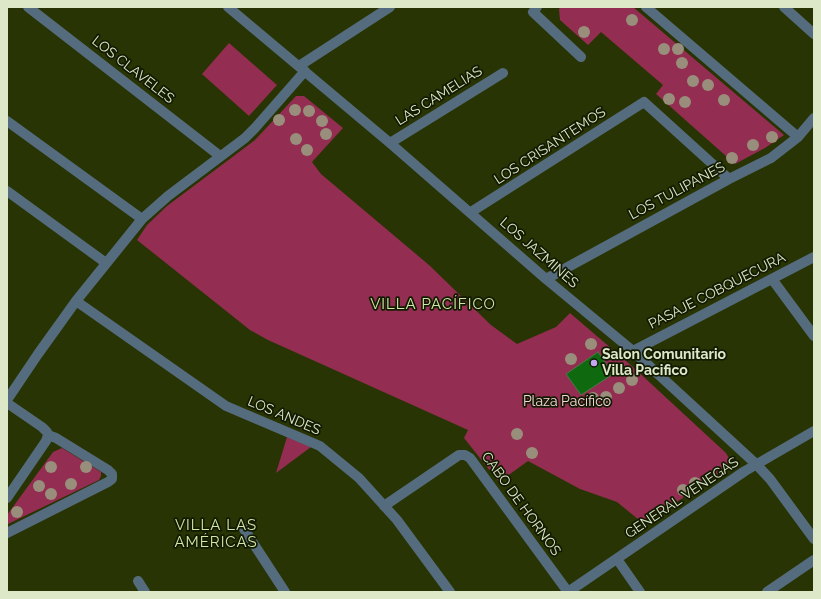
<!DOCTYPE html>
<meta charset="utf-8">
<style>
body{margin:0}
#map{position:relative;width:821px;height:599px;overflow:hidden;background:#283403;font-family:Raleway,sans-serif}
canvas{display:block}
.frame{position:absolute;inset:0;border:8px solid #dde8c8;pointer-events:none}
</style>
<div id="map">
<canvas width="821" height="599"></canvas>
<div class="frame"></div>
</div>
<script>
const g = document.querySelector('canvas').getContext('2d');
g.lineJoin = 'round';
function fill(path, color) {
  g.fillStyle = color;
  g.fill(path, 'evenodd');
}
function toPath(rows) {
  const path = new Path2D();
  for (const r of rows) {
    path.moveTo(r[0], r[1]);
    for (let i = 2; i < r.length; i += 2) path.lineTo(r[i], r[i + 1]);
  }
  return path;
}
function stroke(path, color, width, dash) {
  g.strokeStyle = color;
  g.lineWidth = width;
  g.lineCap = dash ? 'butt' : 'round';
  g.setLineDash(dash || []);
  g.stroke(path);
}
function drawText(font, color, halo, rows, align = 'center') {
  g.font = font + ' Raleway,sans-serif';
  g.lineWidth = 3.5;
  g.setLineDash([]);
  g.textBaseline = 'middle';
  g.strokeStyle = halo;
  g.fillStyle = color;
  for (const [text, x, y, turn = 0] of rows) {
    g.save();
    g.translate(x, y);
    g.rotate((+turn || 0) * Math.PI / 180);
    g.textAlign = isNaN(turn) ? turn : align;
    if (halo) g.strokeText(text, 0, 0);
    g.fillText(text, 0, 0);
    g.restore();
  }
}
const green = toPath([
 [561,7,633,7,784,135,765,148,735,164,656,94,663,85,601,32,588,45,560,20,559,9],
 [229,43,277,85,249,116,202,74],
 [296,96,304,96,343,128,312,162,321,174,429,265,491,325,517,344,556,327,570,313,633,367,726,453,729,458,729,463,727,468,644,524,617,502,580,489,528,461,499,482,464,438,468,430,268,340,250,330,137,240,147,225,167,206,255,140],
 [287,437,311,447,276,473],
 [62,448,101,472,101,476,99,480,8,524,7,515,53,452]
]);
const building = toPath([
 [598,352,613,374,581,395,566,374,598,352]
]);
const minor = toPath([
 [28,7,220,156],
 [228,7,390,143,546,279,633,351,756,464,770,479,814,539],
 [537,7,533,12,581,57],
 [646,7,798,137],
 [784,7,814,34],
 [299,66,390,7],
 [7,121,142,219],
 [390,143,503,73],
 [7,191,106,263],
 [471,212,644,102,729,179],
 [546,279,729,179,771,158,798,137,814,118],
 [772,279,814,336],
 [76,301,226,406,320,446,359,478,397,520,450,592],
 [633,351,814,257],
 [7,400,38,354,76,301,142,219,168,196,245,138,255,128,305,71],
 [7,403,42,427,47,432,48,435,56,438,108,470,112,474,112,479,108,482,7,533],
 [7,498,46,441,48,435],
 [384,506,459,455,465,455,470,458,568,592],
 [244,529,285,592],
 [617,559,640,592],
 [138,581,145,592],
 [568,592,745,471,814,431],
 [767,592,814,560]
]);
const trees = [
 [632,20],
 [584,32],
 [664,49],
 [678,49],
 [682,63],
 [693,81],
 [708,85],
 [669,99],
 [724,100],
 [685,102],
 [295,110],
 [309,111],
 [279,120],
 [322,121],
 [326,134],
 [772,137],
 [296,139],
 [753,145],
 [307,150],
 [732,158],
 [591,344],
 [571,359],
 [632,380],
 [619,388],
 [606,397],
 [593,398],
 [517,434],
 [532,453],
 [51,467],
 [86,467],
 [695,483],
 [71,484],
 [39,486],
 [683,490],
 [51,494],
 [17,512]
];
const markers = [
 [594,363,4,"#c5a7f1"]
];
const streetNames = [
 ["LOS CLAVELES",133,70,38],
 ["LAS CAMELIAS",439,96,-32],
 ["LOS CRISANTEMOS",550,146,-33],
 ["LOS TULIPANES",677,191,-28],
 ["LOS JAZMINES",539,253,41],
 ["PASAJE COBQUECURA",717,291,-27],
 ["LOS ANDES",284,416,23],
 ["GENERAL VENEGAS",682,498,-34],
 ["CABO DE HORNOS",521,504,54]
];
const poiNames = [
 ["Salon Comunitario",602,355],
 ["Villa Pacifico",602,371]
];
const parkNames = [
 ["Plaza Pacífico",567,402]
];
const neighbourhoodNames = [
 ["VILLA PACÍFICO",433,304],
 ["VILLA LAS",216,525],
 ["AMÉRICAS",216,542]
];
fill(green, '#932d51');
fill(building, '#0f6a0f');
stroke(building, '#4c7949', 1);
stroke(minor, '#556c7e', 10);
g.fillStyle = '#998e7b';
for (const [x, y] of trees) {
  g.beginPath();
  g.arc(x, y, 6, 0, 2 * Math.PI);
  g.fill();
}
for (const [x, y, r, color] of markers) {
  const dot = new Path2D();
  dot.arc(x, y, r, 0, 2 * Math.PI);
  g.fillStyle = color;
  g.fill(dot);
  stroke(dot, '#131a02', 1.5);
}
drawText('14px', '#dde8c8', '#131a02', streetNames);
drawText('bold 14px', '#dde8c8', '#131a02', poiNames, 'left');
drawText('14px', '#f6d7de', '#131a02', parkNames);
g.letterSpacing = '1px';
drawText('15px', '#d2e7a5', '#131a02', neighbourhoodNames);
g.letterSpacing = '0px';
</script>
